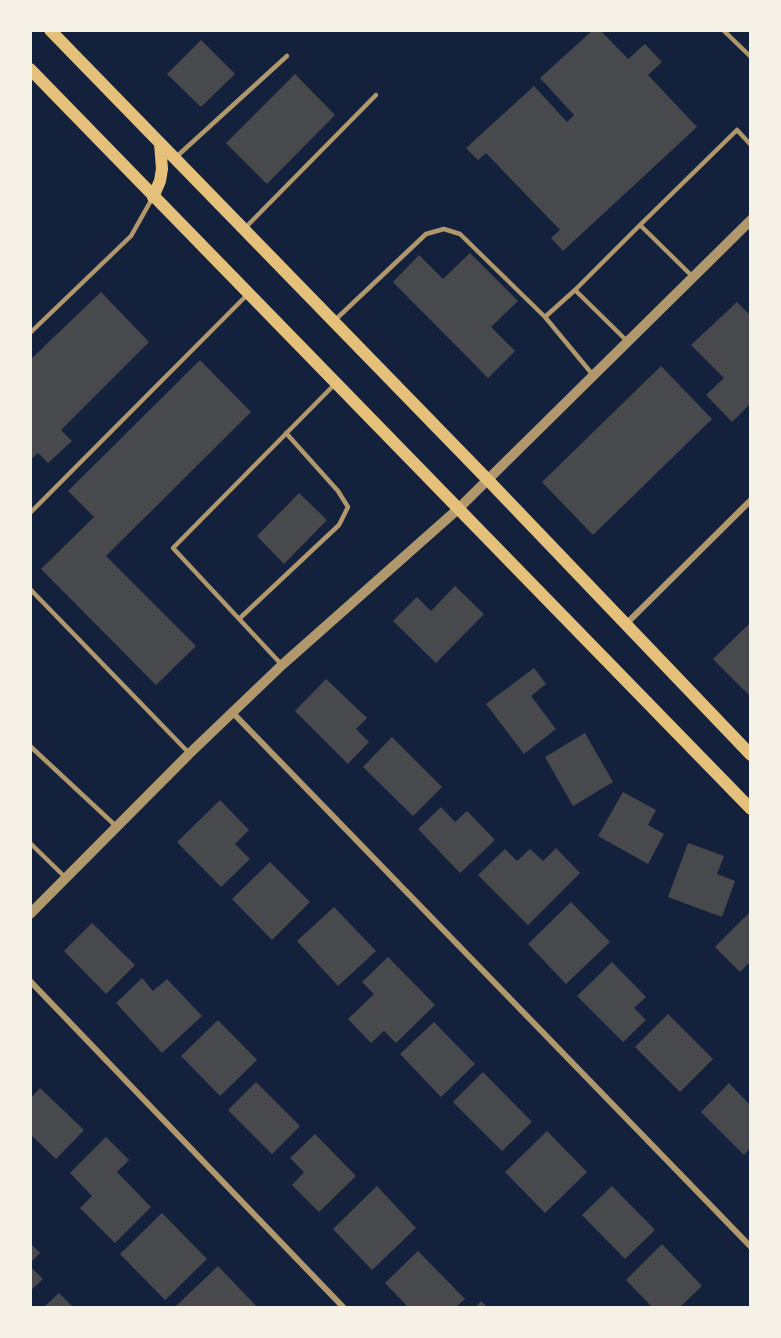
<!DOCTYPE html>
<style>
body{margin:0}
#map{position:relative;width:781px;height:1338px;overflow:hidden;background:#14213d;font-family:"Roboto Condensed",sans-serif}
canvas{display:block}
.frame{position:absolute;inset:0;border:32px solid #f6f1e7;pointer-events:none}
</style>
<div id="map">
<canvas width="781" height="1338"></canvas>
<div class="frame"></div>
</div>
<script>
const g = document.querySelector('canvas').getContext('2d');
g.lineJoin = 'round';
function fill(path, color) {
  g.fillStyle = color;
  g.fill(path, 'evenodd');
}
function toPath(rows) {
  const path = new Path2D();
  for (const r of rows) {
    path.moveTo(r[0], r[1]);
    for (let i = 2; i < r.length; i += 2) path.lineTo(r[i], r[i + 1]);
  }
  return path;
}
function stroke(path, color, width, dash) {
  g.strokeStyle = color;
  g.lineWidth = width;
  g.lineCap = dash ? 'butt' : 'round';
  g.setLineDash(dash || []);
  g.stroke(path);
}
const building = toPath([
 [593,30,600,30,628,59,645,44,662,62,648,75,697,127,563,251,551,238,560,230,486,153,478,160,466,148,534,86,567,122,574,115,540,78],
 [201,40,235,74,201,107,167,74],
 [295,74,335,115,267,184,226,143],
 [470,253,518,301,491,327,515,351,488,378,393,282,419,255,443,279],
 [101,292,149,342,61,430,72,441,48,463,38,453,30,460,30,360],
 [737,302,751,316,751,403,732,422,706,395,724,378,691,345],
 [200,360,251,412,106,556,196,646,156,685,41,569,94,517,68,491],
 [661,366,712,419,593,535,542,482],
 [299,493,327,520,284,564,257,536],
 [455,586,484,614,436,663,393,621,417,597,431,611],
 [751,622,751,697,713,659],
 [534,668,546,684,531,696,556,729,524,754,486,704],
 [326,679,367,718,356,729,369,742,348,764,295,711],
 [585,733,613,782,573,806,545,757],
 [392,737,442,787,413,816,363,767],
 [623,792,656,810,648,825,664,834,648,864,598,836],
 [220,800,249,830,235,844,250,859,221,887,177,842],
 [441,807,455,822,467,811,495,840,460,873,418,829],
 [688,843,724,856,717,874,735,881,722,917,668,897],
 [556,848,580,873,528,925,478,875,505,849,517,861,530,849,543,861],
 [270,862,310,902,272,940,232,899],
 [571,902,610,942,566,984,528,944],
 [334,907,376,951,338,986,297,941],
 [751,911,751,961,740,972,715,947],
 [92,923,135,965,106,994,64,951],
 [388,957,435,1005,396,1043,384,1031,371,1043,348,1019,374,994,362,982],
 [612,962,646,997,634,1008,646,1020,623,1042,577,996],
 [142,978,153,991,167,979,202,1016,162,1053,116,1003],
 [668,1014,713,1059,680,1092,635,1047],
 [218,1020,257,1060,220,1096,181,1056],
 [434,1022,475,1064,441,1097,400,1054],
 [483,1072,532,1122,502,1151,453,1102],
 [256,1082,300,1126,272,1154,228,1110],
 [729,1083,751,1106,751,1147,744,1155,701,1112],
 [40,1088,84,1130,56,1159,30,1134,30,1099],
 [547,1131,587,1172,545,1213,505,1172],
 [315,1134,356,1176,319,1212,292,1185,304,1172,290,1158],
 [106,1137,129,1160,117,1172,151,1207,115,1243,80,1208,92,1196,70,1173],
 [377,1186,416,1228,372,1270,333,1229],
 [612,1186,655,1230,625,1259,582,1215],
 [162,1213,207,1259,165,1300,120,1254],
 [30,1243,40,1253,30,1263],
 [662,1244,702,1286,679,1308,653,1308,626,1280],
 [418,1251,465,1299,455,1308,409,1308,385,1283],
 [30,1266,43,1279,30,1291],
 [218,1266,258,1308,178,1308,176,1306],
 [59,1293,74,1308,43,1308],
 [481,1301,488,1308,475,1308]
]);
const service = toPath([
 [723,30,751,57],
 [175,158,287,56],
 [244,229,376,95],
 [693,277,640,225,737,130,751,145],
 [575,290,640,225],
 [334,321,426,234,444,229,460,234,545,317],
 [30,333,131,236,153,197],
 [593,375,545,317,575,290,627,341],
 [30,513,248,294],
 [30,589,189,753],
 [239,619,339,525,348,507,338,491,286,433],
 [282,665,173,548,335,384],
 [30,746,117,827],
 [30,843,65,877]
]);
const minor = toPath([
 [626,624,751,500],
 [232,712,751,1247],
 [30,981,344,1308]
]);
const tertiary = toPath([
 [30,914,189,754,282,665,458,509,751,220]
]);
const secondary = toPath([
 [50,30,487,479,751,755],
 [30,69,751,809],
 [153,197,160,181,162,169,160,143]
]);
fill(building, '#48494c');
stroke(service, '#b1986c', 4.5);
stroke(minor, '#b1986c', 6);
stroke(tertiary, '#b1986c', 10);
stroke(secondary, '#e5c07b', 12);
</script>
